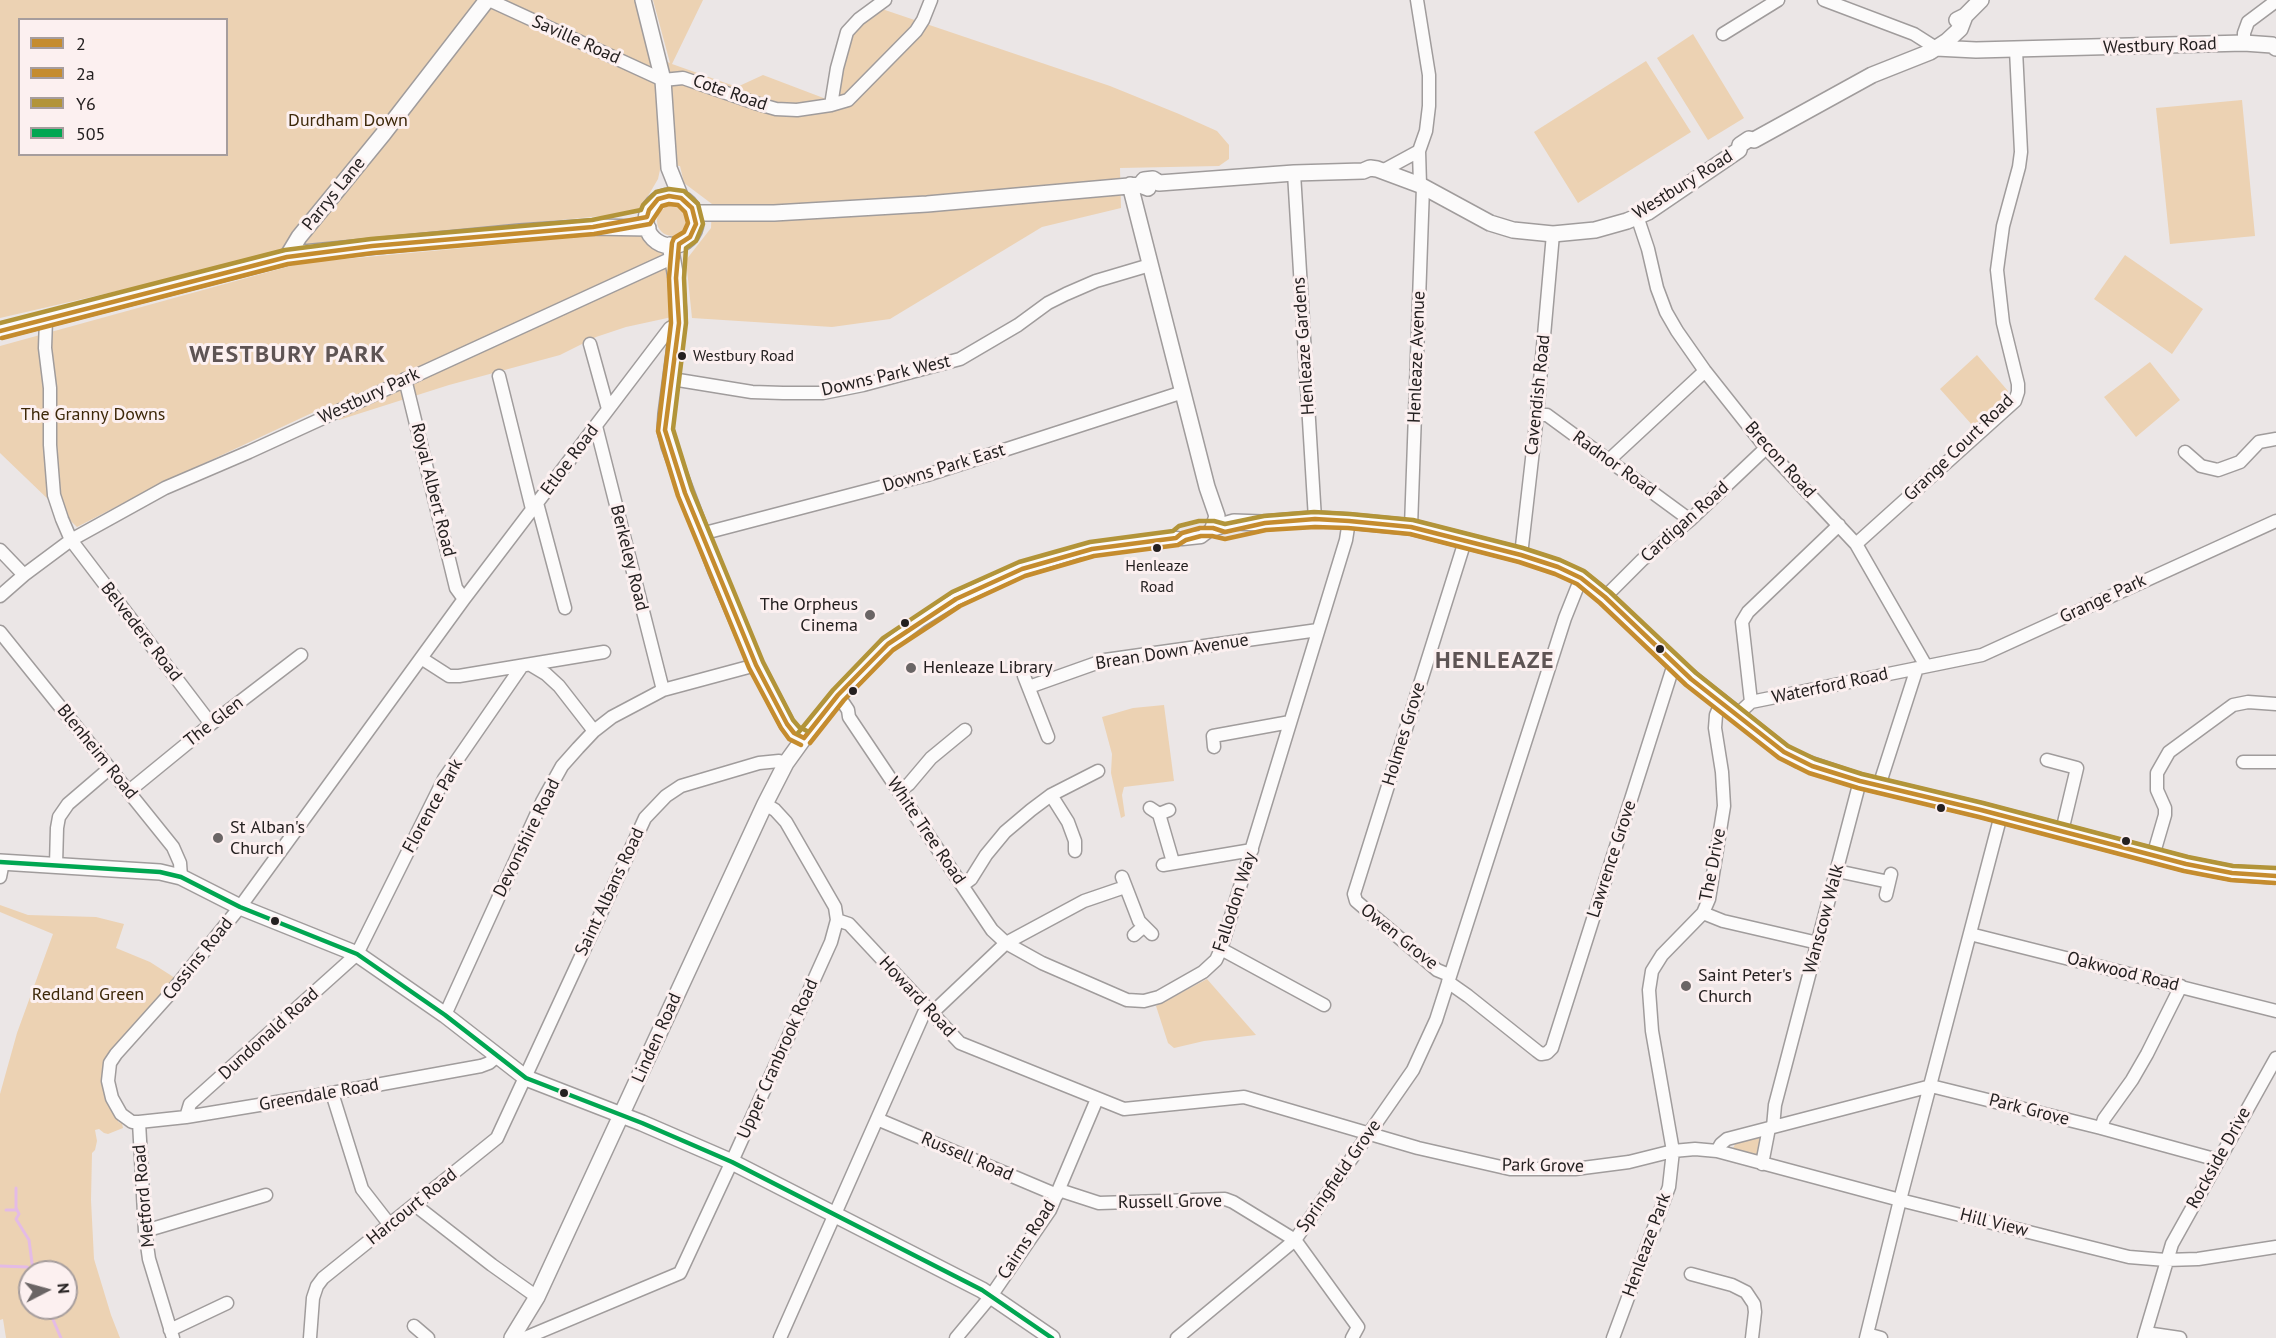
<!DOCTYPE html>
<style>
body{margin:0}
#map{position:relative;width:2276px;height:1338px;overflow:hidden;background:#ebe6e6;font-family:"PT Sans",sans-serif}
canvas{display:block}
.legend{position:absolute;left:18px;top:18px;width:210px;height:138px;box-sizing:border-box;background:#fcf0f0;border:2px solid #a69d9d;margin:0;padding:8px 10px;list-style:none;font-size:18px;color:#242020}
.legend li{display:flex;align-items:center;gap:12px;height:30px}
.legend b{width:30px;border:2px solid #a69d9d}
.north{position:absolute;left:18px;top:1260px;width:60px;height:60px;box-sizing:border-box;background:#fcf0f0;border:2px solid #a69d9d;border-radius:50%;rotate:84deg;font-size:16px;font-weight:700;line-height:24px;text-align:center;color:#242020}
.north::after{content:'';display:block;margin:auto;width:21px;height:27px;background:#6a6565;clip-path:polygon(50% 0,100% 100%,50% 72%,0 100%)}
</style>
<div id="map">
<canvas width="2276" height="1338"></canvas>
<ul class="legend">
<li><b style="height:8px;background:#c58c2e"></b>2</li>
<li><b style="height:8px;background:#c58c2e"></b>2a</li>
<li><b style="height:8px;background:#b29439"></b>Y6</li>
<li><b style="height:8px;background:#00a651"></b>505</li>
</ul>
<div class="north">N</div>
</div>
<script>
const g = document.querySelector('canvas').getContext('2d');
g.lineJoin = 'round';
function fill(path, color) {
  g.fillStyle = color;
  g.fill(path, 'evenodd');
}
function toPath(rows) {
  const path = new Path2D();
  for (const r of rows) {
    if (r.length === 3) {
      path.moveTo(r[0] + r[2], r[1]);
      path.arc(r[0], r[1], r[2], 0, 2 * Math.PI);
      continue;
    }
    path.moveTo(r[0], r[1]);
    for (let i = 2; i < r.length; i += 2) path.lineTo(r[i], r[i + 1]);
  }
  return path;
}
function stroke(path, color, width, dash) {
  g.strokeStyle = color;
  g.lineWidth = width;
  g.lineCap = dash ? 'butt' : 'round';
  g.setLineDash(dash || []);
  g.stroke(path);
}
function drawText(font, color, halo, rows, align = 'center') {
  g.font = font + ' "PT Sans",sans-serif';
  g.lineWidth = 6;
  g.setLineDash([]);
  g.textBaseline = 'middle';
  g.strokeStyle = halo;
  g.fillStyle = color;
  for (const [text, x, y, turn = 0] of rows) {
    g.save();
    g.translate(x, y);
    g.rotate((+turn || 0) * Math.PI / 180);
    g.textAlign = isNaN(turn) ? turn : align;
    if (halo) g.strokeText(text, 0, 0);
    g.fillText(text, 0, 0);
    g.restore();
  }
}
const green = toPath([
 [0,0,638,0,650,54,670,63,653,0,703,0,672,64,737,87,763,75,834,102,850,35,862,21,882,9,1110,86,1179,114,1217,131,1229,145,1229,159,1219,166,1120,168,1121,208,1042,227,890,319,832,327,692,318,686,260,711,228,712,204,684,183,680,166,661,165,658,179,648,196,640,208,631,213,321,244,0,318],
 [20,20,226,20,226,154,20,154],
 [1693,34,1744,118,1708,140,1657,58],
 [1646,61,1691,132,1578,203,1534,132],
 [2242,100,2255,236,2170,244,2156,108],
 [672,221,15],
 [640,229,672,254,672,317,626,327,596,337,560,355,449,385,339,420,329,405,162,483,77,527,0,453,0,346,301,263,519,243],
 [2125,255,2203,309,2172,354,2094,299],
 [1977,355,2008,391,2007,396,1973,426,1940,389],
 [2150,362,2180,400,2136,437,2104,397],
 [1164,705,1174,781,1124,787,1122,795,1125,816,1121,818,1111,773,1112,754,1102,717,1133,708],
 [0,905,28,915,96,917,124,924,116,948,150,962,175,978,132,1027,105,1063,105,1071,101,1078,103,1087,107,1092,119,1120,118,1122,122,1123,123,1128,108,1134,104,1133,99,1129,95,1130,97,1141,95,1150,92,1153,91,1200,94,1259,111,1315,120,1338,6,1338,3,1319,0,1320,0,1094,17,1033,53,934,0,912],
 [30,1272,66,1272,66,1308,30,1308],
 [1207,979,1256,1035,1204,1041,1174,1048,1168,1043,1156,1006],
 [1763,1133,1758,1158,1735,1153,1733,1148,1737,1141]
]);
const stream = toPath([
 [16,1188,16,1208,19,1214,16,1219,29,1240,32,1263,35,1272],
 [6,1210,17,1210],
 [0,1266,27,1267,34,1272],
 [48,1308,61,1338]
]);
const minor = toPath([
 [489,0,663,80,683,78,755,103,776,109,797,110,831,105,848,100,916,31,923,20,931,0],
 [1417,0,1429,75,1429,106,1426,131,1419,151,1420,185],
 [1824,0,1914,34,1936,48],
 [1723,34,1778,0],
 [2244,43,2244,33,2248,22,2276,1],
 [831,105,837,68,847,32,859,19,885,0],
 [1384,170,1419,151],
 [1294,173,1315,519],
 [1637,216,1648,249,1657,288,1666,312,1677,331,1705,371,1766,448,1856,544,1926,666],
 [46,319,45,348,50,388,50,445,54,495,62,519,71,540,211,724],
 [590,344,608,409],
 [499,376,532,509],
 [405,379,456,588,464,599],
 [672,379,752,392,783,393,823,393,863,385,960,359,1018,325,1048,303,1066,294,1096,281,1150,265],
 [1537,415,1547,415,1690,520],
 [596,426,663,690],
 [2185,452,2201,466,2218,470,2240,462,2259,442,2276,439],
 [1609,460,1705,371],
 [537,503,565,608],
 [1411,527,1423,187],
 [701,534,927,475,1183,392],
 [1856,544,2015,401,2018,392,2018,384,2003,323,1997,270,2003,226,2019,167,2021,152,2016,50],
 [0,550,24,575],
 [1521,555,1537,415,1553,234],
 [0,596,24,575,71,540,165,488,249,452,672,258],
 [1605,597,1642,560,1690,520,1766,448],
 [0,632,173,847,180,863,181,877],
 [421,658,449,676,459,676,604,652],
 [531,665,546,674,559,686,594,731],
 [1024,676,1048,737],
 [1029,687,1105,660,1318,630],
 [838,695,848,710,849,717,992,930,1006,943,1042,963,1127,1000,1144,1001,1159,997,1203,972,1216,960,1221,949,1346,540,1349,521],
 [1751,702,1742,622,1748,612,1839,525],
 [1737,715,1751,702,1982,655,2276,521],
 [804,738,838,695,880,651,920,621,956,599,1022,569,1080,551,1176,538,1182,539,1201,537,1213,528],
 [1214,747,1213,736,1290,722],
 [2047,760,2077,768,2062,831],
 [2243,762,2276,762],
 [1879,786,1917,668],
 [129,791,211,724,301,655],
 [899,791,909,784,931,758,965,730],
 [1051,795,1068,822,1075,841,1075,851],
 [1150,808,1159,814,1169,810],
 [1159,814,1173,862],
 [2153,856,2165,815,2165,808,2157,790,2157,773,2169,752,2233,705,2248,702,2276,704],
 [56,865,57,828,59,817,68,804,110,768],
 [1163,865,1252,850],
 [1837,871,1889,882],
 [0,877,3,862],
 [1122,877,1139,921,1152,934],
 [963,885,971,879,986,855,1005,832,1031,810,1051,795,1098,771],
 [1886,895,1891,874],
 [1703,913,1723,921,1818,943],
 [837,920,849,924,960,1043,1124,1109,1244,1097,1418,1148,1510,1169,1575,1169,1629,1162,1673,1151,1695,1149,1717,1151,1900,1200,2129,1257,2166,1260,2198,1259,2276,1247],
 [1970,934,2276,1011],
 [1134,935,1143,927],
 [1221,949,1324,1005],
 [1449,975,1437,970,1356,901,1354,894,1465,541],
 [1448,982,1468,996,1537,1051,1541,1054,1547,1053,1552,1048,1674,664],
 [932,1013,1006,943,1084,901,1125,887],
 [445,1015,542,802,562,766,578,748,594,731,612,717,663,690,756,665],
 [496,1057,489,1063,481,1066,332,1093,186,1117,139,1122,132,1122,121,1114,112,1098,108,1081,110,1063,116,1054,168,996,240,907,464,599,670,328,679,323],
 [332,1093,362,1189,390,1225],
 [186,1117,190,1104,357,954,444,779,522,666],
 [877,1119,1057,1195],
 [139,1122,145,1231,149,1259,173,1338],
 [1773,1127,1775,1105,1860,781],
 [2101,1128,2104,1119,2132,1080,2147,1054,2181,986],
 [1717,1151,1721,1144,1727,1139,1931,1086,2101,1128,2218,1160],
 [1762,1164,1769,1128],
 [1059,1190,1099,1203,1225,1199,1233,1202,1295,1240,1358,1327,1352,1338],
 [415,1205,492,1265,537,1297],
 [145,1231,266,1195],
 [1691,1274,1732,1285,1746,1292,1754,1304,1755,1312,1752,1338],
 [414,1326,428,1338],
 [170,1330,227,1303],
 [2146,1333,2180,1338],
 [1867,1334,1881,1338],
 [310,1338,313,1298,317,1286,323,1278,497,1138,645,818,666,796,681,786,759,763,779,761,786,763],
 [525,1338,680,1273,734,1157,831,942,837,920,835,907,786,822,775,810,765,804],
 [780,1338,924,1013,928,1008],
 [956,1338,991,1296,1050,1210,1097,1099],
 [1177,1338,1295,1240,1413,1070,1436,1020,1565,618,1581,578],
 [1613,1338,1669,1187,1673,1151,1652,1031,1649,990,1652,971,1662,955,1703,913,1709,899,1724,806,1722,772,1715,728,1716,715,1721,703],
 [1866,1338,1900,1200,2001,815],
 [2144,1338,2172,1244,2276,1058]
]);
const major = toPath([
 [643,0,663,80,669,168,681,198],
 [1957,20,1965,16,1981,0],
 [1936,48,1976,50,2244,43,2272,45,2276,48],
 [1130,185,1207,487,1217,516,1213,528],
 [1140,185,1144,180,1153,179,1159,183,1294,173,1363,171,1370,168,1377,169,1420,185,1490,223,1513,230,1553,234,1595,230,1627,221,1648,212,1739,150,1740,145,1749,139,1754,140,1872,75,1930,52,1947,41,1960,29,1965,16],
 [671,221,25],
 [695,213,774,213,927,204,1140,185,1148,188],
 [287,257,299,237,384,133,487,0],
 [0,331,303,253,520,232,593,227,648,228],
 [1213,528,1234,522,1262,523,1315,519,1349,521,1411,527,1521,555,1558,567,1581,578,1605,597,1674,664,1784,752,1798,760,1860,781,1981,810,2186,864,2232,873,2276,876],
 [0,862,160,872,181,877,240,907,357,954,445,1015,526,1078,642,1123,732,1162,982,1290,1052,1338],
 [512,1338,537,1297,765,804,786,763,804,738,794,733,787,724,756,665,716,571,669,446,665,430,666,414,679,316,676,278,670,245]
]);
const bus1 = toPath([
 [0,331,287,257,372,246,593,227,647,217,649,210,658,199,669,196,681,198,692,208,696,224,690,237,679,244,676,278,679,323,665,430,685,493,756,665,787,724,794,733,804,738],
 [804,738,838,695,888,644,956,599,1022,569,1092,549,1176,538,1182,533,1200,528,1213,528,1225,532,1265,523,1315,519,1349,521,1411,527,1521,555,1558,567,1581,578,1605,597,1691,679,1784,752,1812,766,1860,781,1981,810,2186,864,2232,873,2276,876]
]);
const bus2 = toPath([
 [2,338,288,264,373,253,594,234,650,224,662,206,669,204,678,205,685,212,688,223,684,232,674,238,672,243,669,278,671,323,658,431,678,496,749,668,781,728,789,739,801,745],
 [810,743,844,700,893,650,960,606,1025,576,1094,556,1178,545,1186,540,1201,536,1212,536,1225,539,1266,530,1315,527,1348,528,1410,534,1519,562,1555,574,1577,584,1600,603,1686,685,1779,758,1809,773,1858,788,1979,817,2184,871,2231,880,2275,883]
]);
const bus3 = toPath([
 [0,323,285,250,371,239,592,220,641,210,643,205,656,192,669,189,684,191,698,204,703,224,696,241,686,248,684,278,686,323,673,429,692,490,763,662,793,720,799,727,807,731],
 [798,733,833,690,883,638,952,592,1019,562,1090,542,1173,531,1179,526,1199,521,1214,521,1225,524,1264,516,1314,512,1350,514,1413,520,1523,548,1560,560,1584,571,1610,592,1696,673,1788,746,1815,759,1862,774,1983,803,2188,857,2233,866,2276,868]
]);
const bus4 = toPath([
 [0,862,160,872,181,877,240,907,357,954,445,1015,526,1078,642,1123,732,1162,982,1290,1052,1338]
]);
const markers = [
 [682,356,5,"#242020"],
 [1157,548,5,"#242020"],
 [870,615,6,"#6a6565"],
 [905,623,5,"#242020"],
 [1660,649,5,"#242020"],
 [911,668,6,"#6a6565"],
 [853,691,5,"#242020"],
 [1941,808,5,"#242020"],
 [218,838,6,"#6a6565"],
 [2126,841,5,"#242020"],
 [275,921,5,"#242020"],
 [1686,986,6,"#6a6565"],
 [564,1093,5,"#242020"]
];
const busNames = [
 ["Westbury Road",693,356],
 ["Henleaze",1157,566,"center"],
 ["Road",1157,587,"center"]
];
const streetNames = [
 ["Saville Road",576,40,24],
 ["Westbury Road",2160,46,-2],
 ["Cote Road",730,93,19],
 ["Westbury Road",1683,185,-32],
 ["Parrys Lane",334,194,-51],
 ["Henleaze Gardens",1304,346,-94],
 ["Henleaze Avenue",1417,357,-88],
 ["Downs Park West",886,376,-13],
 ["Cavendish Road",1538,395,-84],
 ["Westbury Park",369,396,-25],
 ["Grange Court Road",1959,448,-44],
 ["Etloe Road",570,460,-53],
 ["Brecon Road",1780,460,48],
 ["Radnor Road",1614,464,36],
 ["Downs Park East",944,468,-17],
 ["Royal Albert Road",433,490,76],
 ["Cardigan Road",1685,522,-42],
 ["Berkeley Road",629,558,76],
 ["Grange Park",2103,599,-25],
 ["Belvedere Road",141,632,52],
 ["Brean Down Avenue",1172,652,-9],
 ["Waterford Road",1830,686,-12],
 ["The Glen",214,722,-38],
 ["Holmes Grove",1404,734,-73],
 ["Blenheim Road",97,752,51],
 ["Florence Park",433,806,-61],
 ["White Tree Road",926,831,56],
 ["Devonshire Road",527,838,-64],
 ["Lawrence Grove",1612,859,-72],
 ["The Drive",1713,865,-79],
 ["Saint Albans Road",610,892,-65],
 ["Fallodon Way",1235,902,-72],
 ["Wanscow Walk",1824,919,-75],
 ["Owen Grove",1399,937,39],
 ["Cossins Road",198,959,-51],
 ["Oakwood Road",2123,972,14],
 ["Howard Road",917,997,47],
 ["Dundonald Road",269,1034,-42],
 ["Linden Road",657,1038,-66],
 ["Upper Cranbrook Road",778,1059,-66],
 ["Greendale Road",319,1095,-10],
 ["Park Grove",2029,1110,14],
 ["Russell Road",967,1157,23],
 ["Rockside Drive",2219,1158,-61],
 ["Park Grove",1543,1166,1],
 ["Springfield Grove",1339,1176,-55],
 ["Metford Road",144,1196,-95],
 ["Russell Grove",1170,1202,-1],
 ["Harcourt Road",412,1207,-39],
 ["Hill View",1994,1223,14],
 ["Cairns Road",1027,1240,-57],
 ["Henleaze Park",1647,1245,-70]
];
const parkNames = [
 ["Durdham Down",348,121],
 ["The Granny Downs",93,415],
 ["Redland Green",88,995]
];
const poiNames = [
 ["The Orpheus",858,605,"right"],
 ["Cinema",858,626,"right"],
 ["Henleaze Library",923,668],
 ["St Alban's",230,828],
 ["Church",230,849],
 ["Saint Peter's",1698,976],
 ["Church",1698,997]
];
const districtNames = [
 ["WESTBURY PARK",288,355],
 ["HENLEAZE",1495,661]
];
fill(green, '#ecd2b3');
stroke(stream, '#e4bbe5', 3);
stroke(minor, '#a09c9c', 15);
stroke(major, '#a09c9c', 18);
stroke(minor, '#fcfbfb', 12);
stroke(major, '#fcfbfb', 15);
stroke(bus1, '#c58c2e', 4.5);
stroke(bus2, '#c58c2e', 4.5);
stroke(bus3, '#b29439', 4.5);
stroke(bus4, '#00a651', 4.5);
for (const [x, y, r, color] of markers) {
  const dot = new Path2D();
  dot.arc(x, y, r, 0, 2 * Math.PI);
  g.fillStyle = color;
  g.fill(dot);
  stroke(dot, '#fcf0f0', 2);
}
drawText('16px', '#242020', '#fcf0f0', busNames, 'left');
drawText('18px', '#242020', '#fcf0f0', streetNames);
drawText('18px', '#3d2809', '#fcf0f0', parkNames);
drawText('18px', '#242020', '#fcf0f0', poiNames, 'left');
g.letterSpacing = '1.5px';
drawText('bold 24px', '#5e5454', '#fcf0f0', districtNames);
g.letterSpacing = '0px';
</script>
